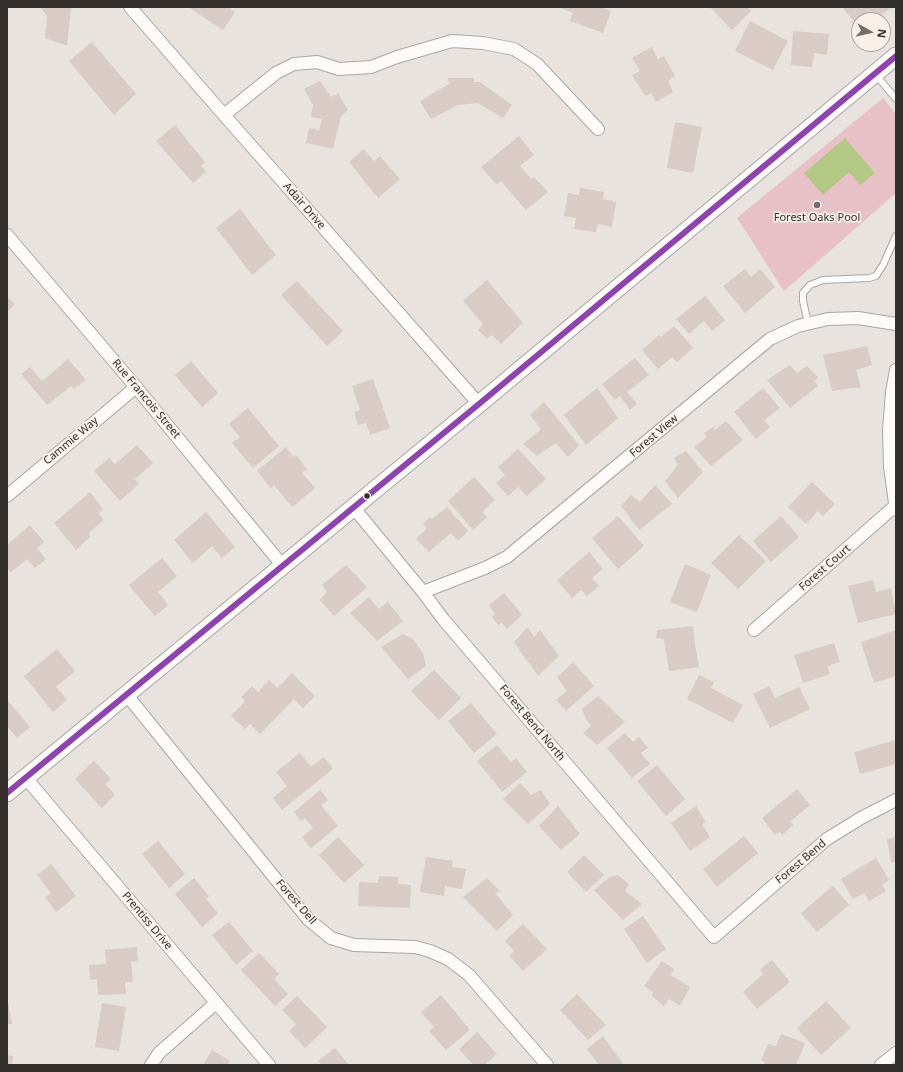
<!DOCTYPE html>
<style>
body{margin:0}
#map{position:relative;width:903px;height:1072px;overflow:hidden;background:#e8e3de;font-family:"Noto Sans",sans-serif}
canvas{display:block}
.frame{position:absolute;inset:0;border:8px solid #322f2c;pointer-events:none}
.north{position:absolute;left:851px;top:12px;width:40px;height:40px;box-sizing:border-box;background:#f8f0e8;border:1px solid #a9a39d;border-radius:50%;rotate:98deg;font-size:11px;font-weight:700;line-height:16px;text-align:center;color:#322f2c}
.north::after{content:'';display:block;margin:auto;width:14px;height:18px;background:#726e6a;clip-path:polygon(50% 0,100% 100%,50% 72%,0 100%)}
</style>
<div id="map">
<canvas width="903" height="1072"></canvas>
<div class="frame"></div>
<div class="north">N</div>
</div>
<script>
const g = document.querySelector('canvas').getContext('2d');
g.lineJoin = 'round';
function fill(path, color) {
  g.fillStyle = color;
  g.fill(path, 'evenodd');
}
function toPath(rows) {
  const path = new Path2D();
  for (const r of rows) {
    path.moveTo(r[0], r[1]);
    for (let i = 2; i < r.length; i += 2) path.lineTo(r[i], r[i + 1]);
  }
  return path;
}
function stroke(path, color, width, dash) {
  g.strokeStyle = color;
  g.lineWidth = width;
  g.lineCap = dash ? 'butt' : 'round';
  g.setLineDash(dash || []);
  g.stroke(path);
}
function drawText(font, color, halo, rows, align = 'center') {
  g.font = font + ' "Noto Sans",sans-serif';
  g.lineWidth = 3.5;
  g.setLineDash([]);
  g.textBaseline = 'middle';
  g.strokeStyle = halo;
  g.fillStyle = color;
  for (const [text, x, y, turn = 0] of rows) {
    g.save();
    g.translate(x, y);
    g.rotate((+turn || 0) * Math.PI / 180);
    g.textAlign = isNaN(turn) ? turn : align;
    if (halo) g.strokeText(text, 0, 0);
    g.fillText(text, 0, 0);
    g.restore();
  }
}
const green = toPath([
 [883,98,896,114,896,193,784,291,737,218]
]);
const water = toPath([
 [845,138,875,173,860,185,849,172,823,195,804,173]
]);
const building = toPath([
 [40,7,69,7,71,9,67,46,45,38,47,16],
 [188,7,228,7,235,12,223,30],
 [561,7,601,7,611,11,603,33,570,21,573,13,561,8],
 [710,7,747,7,751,11,732,30],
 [842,7,887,7,889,9,876,20,859,20,859,28],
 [750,21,788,41,773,70,735,51],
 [793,31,829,34,827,55,814,53,812,67,791,65],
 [92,42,136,94,114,115,69,61],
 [652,47,658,59,664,56,675,76,668,81,673,92,656,102,651,93,645,96,632,75,640,71,632,58],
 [448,78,474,78,474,82,480,82,512,105,503,118,478,103,458,105,431,119,420,101,449,84],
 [320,81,331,97,338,93,348,110,341,116,333,149,306,143,309,128,319,130,322,119,311,117,313,105,304,89],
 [675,122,702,127,693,173,667,168],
 [175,125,205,162,201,166,206,172,193,183,156,141],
 [519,136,534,155,520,166,531,179,534,177,548,192,526,210,501,181,496,184,481,167],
 [364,149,374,161,380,156,400,179,378,198,349,162],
 [580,188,604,192,603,199,616,202,612,227,598,224,596,232,574,229,576,218,564,216,568,193,579,195],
 [240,209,276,255,252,275,216,228],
 [745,269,751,277,760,269,775,287,745,313,723,286],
 [487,280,523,323,501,344,492,335,487,339,478,330,483,324,463,301],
 [297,281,343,331,327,346,281,295],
 [705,296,725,320,712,331,704,321,689,334,676,319],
 [7,297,15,304,7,312],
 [674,326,693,348,677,362,672,357,658,369,642,350,659,335,661,337],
 [867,346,872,365,856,370,861,387,832,391,823,355],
 [635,358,649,375,627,392,637,404,630,410,620,396,615,400,602,384],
 [68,359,86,380,74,389,71,386,47,405,21,374,30,367,42,381],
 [191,361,218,393,202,407,175,375],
 [790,365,797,373,807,366,818,377,815,381,818,386,790,408,767,380],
 [373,379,390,428,370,435,366,423,358,425,354,412,360,410,352,386],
 [597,388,618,418,586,445,564,415],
 [763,388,780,408,764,420,770,427,756,439,734,412],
 [544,402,579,445,568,457,556,443,537,456,523,444,541,429,530,415],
 [248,408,279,446,253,468,232,443,240,437,229,424],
 [726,421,743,440,711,466,694,447,707,437,704,433,713,427,715,430],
 [137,445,153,463,135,479,139,484,120,501,94,471,109,458,115,464],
 [286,447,293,457,296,455,307,469,302,473,315,488,292,507,274,485,271,488,257,471],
 [518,449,546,479,527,496,518,487,508,496,496,483,505,475,498,467],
 [686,451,703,472,678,498,665,481,678,465,674,458],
 [474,477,495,500,482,512,487,517,473,530,448,501],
 [812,482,835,504,823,516,818,511,806,524,788,507],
 [655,485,672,504,639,530,621,506,631,495,640,502],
 [90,492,103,509,98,513,104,520,89,533,91,536,76,550,54,523],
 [447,507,468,531,458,541,451,533,429,552,416,539,427,528,423,524,430,517,432,519],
 [206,512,235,547,222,558,212,546,193,563,174,540],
 [618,516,644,546,618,569,592,538],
 [781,516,799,537,771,562,753,541],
 [30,525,44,542,37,548,46,559,35,568,27,559,11,572,7,568,7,545],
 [739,535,766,561,738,589,711,563],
 [589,552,603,569,592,578,599,586,587,596,581,590,572,598,557,580],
 [162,558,177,576,158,592,168,605,155,616,129,585],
 [685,564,711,575,697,612,670,602],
 [346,565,367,587,334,616,320,600,327,592,322,585],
 [873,580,876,592,891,588,896,614,858,623,848,586],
 [504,593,522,615,507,629,502,623,498,625,492,617,495,614,489,605],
 [369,597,379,609,388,602,403,621,377,641,350,613],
 [693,626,695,644,699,667,669,671,664,639,656,638,657,630],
 [528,627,534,637,540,630,559,656,538,676,514,642],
 [896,630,896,676,874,683,861,642],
 [403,634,413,639,423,653,426,666,408,679,381,647],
 [834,643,840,662,827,666,830,674,803,683,794,655],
 [57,649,75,671,56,687,67,700,53,712,24,676],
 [573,662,594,686,566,711,556,700,567,691,557,677],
 [434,670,461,698,439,720,411,691],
 [292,673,315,696,303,708,294,699,260,734,250,724,245,729,231,716,245,701,241,697,252,686,258,692,269,680,277,688],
 [699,675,714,682,711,688,743,705,733,723,687,699],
 [769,686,775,698,799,687,810,709,770,728,753,694],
 [598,696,625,722,597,745,583,733,591,725,587,721,582,709],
 [7,700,30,727,17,738,7,726],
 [471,703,497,734,474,753,448,721],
 [625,733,633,742,639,737,648,748,641,753,650,764,632,778,607,748],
 [896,740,896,764,860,774,854,752],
 [497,745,511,762,516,758,527,772,502,792,477,761],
 [300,753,311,767,324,757,333,769,282,810,273,798,287,786,276,772],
 [94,761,111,779,105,784,115,795,102,808,75,779],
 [657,765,685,799,666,816,637,781],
 [520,783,531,795,541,790,550,804,528,824,503,799],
 [797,789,810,805,791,821,793,825,782,835,780,832,775,835,762,818],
 [320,790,328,800,321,805,338,826,311,848,302,837,313,828,305,818,301,821,294,812],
 [558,806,580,834,561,850,539,826],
 [696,806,706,822,702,824,710,837,690,851,671,823],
 [744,836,758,853,717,887,703,869],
 [338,837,364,865,344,883,319,855],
 [896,837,896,862,891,863,887,839],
 [158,841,185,874,169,888,142,854],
 [584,855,604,875,586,892,567,872],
 [426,857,453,861,452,867,466,869,462,889,445,886,444,896,420,892],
 [876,858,889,880,882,885,886,891,869,901,864,893,853,899,841,879],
 [51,864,76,896,56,912,45,897,51,893,37,875],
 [618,875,629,884,625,891,642,904,623,920,594,890,610,877],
 [379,876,398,877,398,884,411,885,410,908,358,906,359,882,378,883],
 [194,878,209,896,206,899,218,913,202,927,175,894],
 [487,878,500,891,495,893,513,915,497,931,463,897],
 [833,886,849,905,817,932,801,913],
 [643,916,666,949,647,963,624,929],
 [229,922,253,951,236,965,212,935],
 [523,924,547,949,523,971,509,956,514,951,505,941],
 [137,947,138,961,131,962,133,982,125,982,126,994,98,995,97,979,90,980,89,965,106,964,105,950],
 [259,953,279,974,274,979,288,994,275,1006,241,970],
 [772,960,790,982,757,1009,743,992,763,974,760,969],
 [662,961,674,969,671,975,690,987,680,1006,669,999,664,1006,652,996,653,992,644,986],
 [577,994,606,1025,588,1040,560,1010],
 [441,995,470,1030,446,1050,429,1031,434,1027,421,1012],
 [297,996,327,1027,305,1048,289,1031,296,1024,282,1010],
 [7,997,12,1024,7,1024],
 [826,1001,851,1028,821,1055,797,1028],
 [102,1003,126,1007,119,1051,95,1047],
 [477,1032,497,1054,484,1065,473,1065,459,1049],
 [781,1034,805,1043,796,1065,764,1065,765,1062,761,1060,768,1044,776,1046],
 [603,1036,624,1065,599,1065,587,1049],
 [335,1048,349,1065,321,1065,318,1061],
 [212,1050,230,1061,227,1065,203,1065],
 [7,1055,13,1056,12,1065,7,1065]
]);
const service = toPath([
 [876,75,896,99],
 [808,323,803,301,803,293,810,285,823,280,869,278,876,276,883,265,896,236]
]);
const minor = toPath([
 [130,7,224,115,479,404],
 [224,115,276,73,294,64,317,62,339,69,371,67,397,57,452,41,483,43,514,49,537,64,598,129],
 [7,235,136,387,282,565],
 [896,370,892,392,889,430,890,467,896,510],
 [7,496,136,387],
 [353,507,423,592,443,619,714,937,827,839,861,818,896,800],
 [423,592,485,568,507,557,770,339,798,326,828,319,858,318,896,324],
 [754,630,895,506],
 [126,694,308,919,331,938,354,945,415,947,430,951,448,959,469,975,547,1065],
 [25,777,269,1065],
 [151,1065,159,1053,216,1003],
 [881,1065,896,1053]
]);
const secondary = toPath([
 [7,793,479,404,896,56]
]);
const bus1 = toPath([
 [7,793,479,404,896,56]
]);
const markers = [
 [817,205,4,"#726e6a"],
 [367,496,3.5,"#322f2c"]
];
const streetNames = [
 ["Adair Drive",304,206,49],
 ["Rue Francois Street",146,399,50],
 ["Forest View",654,436,-40],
 ["Cammie Way",71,441,-40],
 ["Forest Court",825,568,-41],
 ["Forest Bend North",532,723,50],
 ["Forest Bend",801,862,-40],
 ["Forest Dell",296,902,49],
 ["Prentiss Drive",147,921,50]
];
const poiNames = [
 ["Forest Oaks Pool",817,218]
];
fill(green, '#e7c1c7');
fill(water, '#b4c885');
fill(building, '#d9cbc6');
stroke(service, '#a9a6a3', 8);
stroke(minor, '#a9a6a3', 14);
stroke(secondary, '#a9a6a3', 19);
stroke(service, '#fcfbfa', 6);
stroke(minor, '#fcfbfa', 12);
stroke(secondary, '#fcfbfa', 17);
stroke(bus1, '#8e44ad', 6);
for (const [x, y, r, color] of markers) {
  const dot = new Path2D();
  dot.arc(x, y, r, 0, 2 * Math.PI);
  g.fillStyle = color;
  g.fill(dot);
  stroke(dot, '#f8f0e8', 1.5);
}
drawText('11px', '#322f2c', '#f8f0e8', streetNames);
drawText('11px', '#322f2c', '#f8f0e8', poiNames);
</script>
